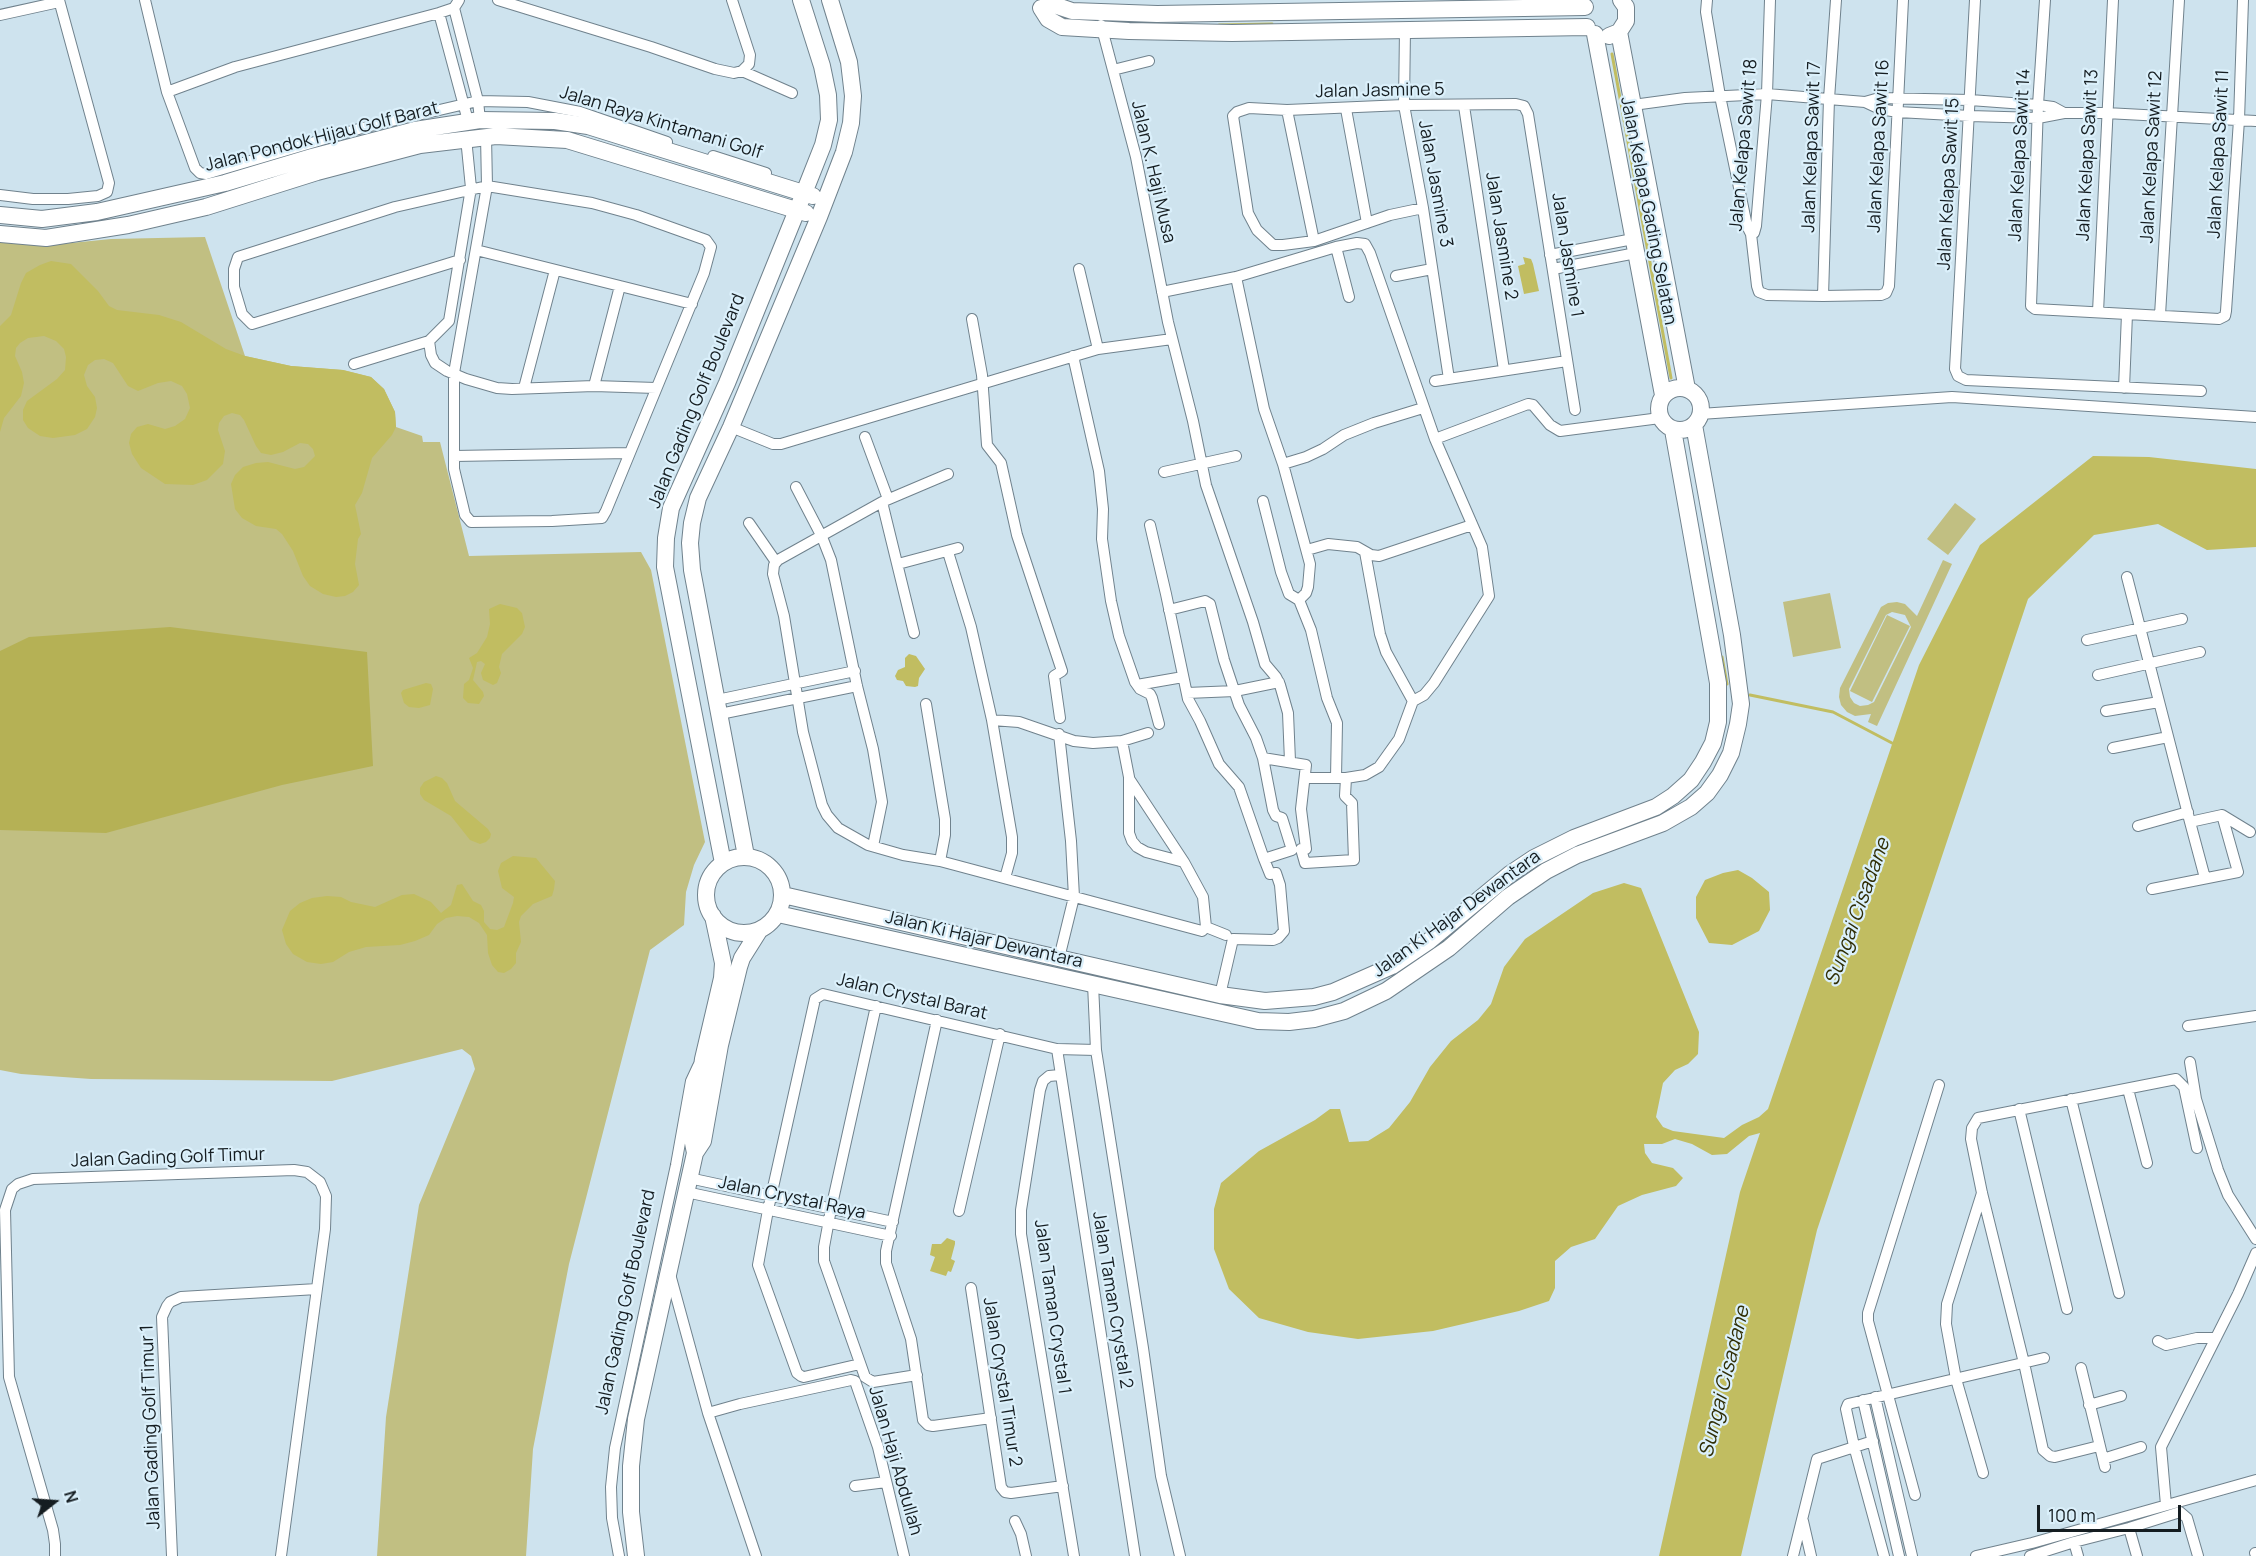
<!DOCTYPE html>
<style>
body{margin:0}
#map{position:relative;width:2256px;height:1556px;overflow:hidden;background:#cee3ee;font-family:Manrope,sans-serif}
canvas{display:block}
.north{position:absolute;left:24px;top:1472px;width:60px;height:60px;-webkit-text-stroke:4px #dbf0fb;paint-order:stroke;rotate:73deg;font-size:16px;font-weight:700;line-height:24px;text-align:center;color:#151d21}
.north::after{content:'';display:block;margin:auto;width:21px;height:27px;background:#151d21;clip-path:polygon(50% 0,100% 100%,50% 72%,0 100%)}
.scale{position:absolute;left:2037px;top:1505px;width:144px;height:27px;box-sizing:border-box;border:3px solid #151d21;border-top:0;padding-left:8px;font-size:18px;line-height:21px;white-space:nowrap;color:#151d21;-webkit-text-stroke:4px #dbf0fb;paint-order:stroke}
</style>
<div id="map">
<canvas width="2256" height="1556"></canvas>
<div class="north">N</div>
<div class="scale">100 m</div>
</div>
<script>
const g = document.querySelector('canvas').getContext('2d');
g.lineJoin = 'round';
function fill(path, color) {
  g.fillStyle = color;
  g.fill(path, 'evenodd');
}
function toPath(rows) {
  const path = new Path2D();
  for (const r of rows) {
    if (r.length === 3) {
      path.moveTo(r[0] + r[2], r[1]);
      path.arc(r[0], r[1], r[2], 0, 2 * Math.PI);
      continue;
    }
    path.moveTo(r[0], r[1]);
    for (let i = 2; i < r.length; i += 2) path.lineTo(r[i], r[i + 1]);
  }
  return path;
}
function stroke(path, color, width, dash) {
  g.strokeStyle = color;
  g.lineWidth = width;
  g.lineCap = dash ? 'butt' : 'round';
  g.setLineDash(dash || []);
  g.stroke(path);
}
function drawText(font, color, halo, rows, align = 'center') {
  g.font = font + ' Manrope,sans-serif';
  g.lineWidth = 4.5;
  g.setLineDash([]);
  g.textBaseline = 'middle';
  g.strokeStyle = halo;
  g.fillStyle = color;
  for (const [text, x, y, turn = 0] of rows) {
    g.save();
    g.translate(x, y);
    g.rotate((+turn || 0) * Math.PI / 180);
    g.textAlign = isNaN(turn) ? turn : align;
    if (halo) g.strokeText(text, 0, 0);
    g.fillText(text, 0, 0);
    g.restore();
  }
}
const green = toPath([
 [205,237,245,356,291,366,343,370,371,377,384,389,395,412,396,427,422,436,423,442,440,442,469,556,641,552,651,570,705,842,694,865,686,892,684,925,650,950,569,1264,533,1449,526,1556,377,1556,386,1417,419,1205,475,1069,471,1056,462,1049,332,1081,91,1079,21,1074,0,1070,0,240,61,244,111,239],
 [1955,503,1976,519,1948,555,1927,539],
 [1943,560,1952,564,1877,726,1868,722,1871,714,1855,716,1847,712,1841,705,1839,697,1840,688,1881,607,1888,603,1897,602,1905,604,1917,616],
 [1892,612,1905,615,1911,627,1874,702,1868,705,1860,706,1854,703,1850,697,1849,689,1886,615],
 [1830,593,1841,648,1793,657,1783,602],
 [1887,615,1910,626,1872,702,1850,691]
]);
const forest = toPath([
 [170,627,367,652,373,766,282,785,106,833,0,830,0,651,29,637]
]);
const water = toPath([
 [1523,257,1531,259,1533,264,1539,291,1524,294,1518,266,1525,264],
 [51,261,71,264,98,291,109,306,117,310,159,315,181,322,226,349,245,356,291,366,343,370,371,377,384,389,395,412,396,427,392,435,372,458,362,493,355,505,361,534,358,539,355,564,359,585,353,592,345,596,336,597,323,594,310,586,303,576,293,551,282,534,276,529,256,526,242,518,235,509,231,484,235,475,243,467,256,463,268,462,295,469,304,467,315,456,313,449,308,444,300,443,283,452,271,455,261,453,256,446,244,420,240,415,232,413,224,416,219,423,218,430,225,451,223,464,207,480,193,485,165,484,141,468,132,454,129,443,131,434,137,427,148,424,165,429,175,426,185,419,190,408,187,394,182,386,171,381,158,383,138,391,128,386,113,363,104,359,95,360,88,365,84,375,87,386,95,397,97,408,95,417,87,429,75,435,53,438,40,436,28,428,23,420,23,410,27,401,57,379,65,370,66,357,64,349,56,341,44,336,28,338,20,343,16,348,15,356,22,372,24,383,21,396,4,418,0,432,0,326,11,315,21,283,26,273,40,265],
 [2093,456,2149,457,2256,469,2256,547,2207,550,2158,524,2094,535,2028,599,1817,1230,1741,1556,1659,1556,1740,1192,1760,1133,1749,1136,1727,1154,1712,1155,1692,1144,1675,1139,1662,1144,1644,1144,1645,1153,1652,1163,1673,1168,1683,1178,1676,1186,1642,1195,1618,1206,1595,1239,1571,1247,1555,1261,1555,1288,1549,1301,1519,1311,1433,1331,1358,1339,1308,1332,1259,1318,1229,1289,1214,1249,1214,1209,1221,1183,1259,1151,1315,1120,1330,1109,1340,1109,1349,1142,1368,1141,1389,1128,1410,1102,1430,1067,1451,1041,1478,1020,1491,1004,1504,967,1525,939,1593,893,1624,883,1641,888,1699,1032,1698,1054,1688,1064,1675,1070,1663,1083,1656,1117,1663,1127,1673,1131,1724,1138,1742,1125,1759,1117,1768,1109,1919,665,1980,545],
 [500,604,517,608,522,613,525,627,522,634,502,654,499,667,501,673,497,683,493,685,483,680,481,673,485,664,481,661,477,662,473,680,483,692,484,696,479,704,468,703,463,698,464,684,469,680,473,668,469,658,477,653,487,637,490,624,489,609],
 [909,654,916,656,925,669,919,678,918,686,915,687,906,686,903,681,897,680,895,676,898,670,905,667,905,658],
 [426,683,431,684,433,689,430,705,419,708,409,707,404,703,401,693,403,690],
 [436,776,442,778,447,783,455,801,488,829,491,834,490,838,486,842,480,844,470,840,451,816,424,800,420,794,420,788,424,782],
 [513,856,536,858,555,881,554,889,552,896,533,904,521,916,519,922,521,942,516,953,516,963,511,969,504,973,498,972,492,965,488,953,487,935,479,923,469,917,457,916,446,918,437,924,429,935,415,941,400,945,366,947,349,952,333,962,321,964,307,962,293,954,286,944,282,930,290,911,300,903,312,898,327,896,341,897,351,902,375,907,402,895,414,894,431,902,441,913,451,905,457,885,462,884,473,901,481,905,484,911,484,922,490,929,497,930,504,927,513,903,514,897,502,888,498,871,501,863],
 [1738,870,1752,878,1769,892,1770,910,1759,931,1732,945,1709,943,1696,918,1696,897,1705,880,1723,873],
 [947,1238,955,1241,955,1244,951,1259,955,1261,951,1272,948,1271,946,1276,930,1271,935,1257,930,1255,932,1244,941,1244]
]);
const stream = toPath([
 [1219,25,1272,24],
 [1612,54,1671,378],
 [1722,657,1727,684],
 [1750,695,1833,712,1892,743]
]);
const street = toPath([
 [145,0,167,92,195,168,200,173,206,174,362,128,478,101,528,102,580,112,667,142],
 [498,0,651,47,715,69,734,73,742,71,792,93],
 [732,0,750,55,749,64,742,71],
 [1707,0,1706,12,1720,96,1747,226,1751,234],
 [1770,0,1767,94,1756,226,1754,233,1751,234,1757,286,1759,292,1767,295,1823,296,1881,295,1886,293,1889,286,1903,0],
 [1975,0,1955,369,1958,376,1966,380,2201,391],
 [2045,0,2038,105,2031,306,2035,309,2219,319,2225,316,2226,311,2239,120,2243,0],
 [454,8,478,101,480,120],
 [439,13,468,121],
 [0,15,59,2],
 [1101,25,1136,157,1168,322,1193,421,1206,485,1253,622,1265,664,1276,677,1280,685,1288,713,1290,761],
 [1405,29,1404,105,1423,208,1449,379],
 [1113,70,1149,61],
 [167,92,235,67,439,13,454,8,459,0],
 [1865,102,1879,98,1970,100,2038,105,2053,107,2064,113],
 [1633,105,1685,98,1767,94,1865,102,1880,109,1898,112,1970,116,2038,118,2064,113,2106,113,2256,121],
 [1464,106,1504,370],
 [1346,109,1367,223],
 [1287,110,1314,241],
 [466,138,471,188,449,321,429,341,431,355,435,363,447,371,466,379,497,388,512,389,594,386,656,388],
 [713,156,766,173],
 [0,195,33,199,68,199,98,196,107,192,109,183,59,0],
 [1423,208,1390,215,1314,241,1283,245,1273,245,1257,230,1248,213,1233,116,1237,112,1249,108,1287,110,1404,105,1516,104,1524,106,1528,114,1575,410],
 [1336,247,1349,297],
 [476,250,692,304],
 [1550,255,1633,239],
 [460,260,252,324,242,314,234,287,234,269,238,257,395,207,487,186,592,203,636,215,706,240,711,247,704,273,606,511,602,518,552,521,471,522,465,515,454,469,454,373,487,186,486,136],
 [1079,269,1098,349],
 [1553,269,1636,253],
 [1396,276,1432,269],
 [1236,277,1264,409,1283,464,1310,564,1308,587,1306,593,1299,600],
 [1162,292,1236,277,1336,247,1357,243,1365,244,1370,253,1435,439,1482,547,1489,596,1434,683,1424,695,1413,701,1399,739,1379,767,1365,775,1346,778,1305,778],
 [1823,296,1829,99,1836,0],
 [2098,312,2113,0],
 [2160,315,2179,0],
 [972,319,982,375,987,445,1001,463,1017,535,1062,671,1054,676,1060,718],
 [1073,356,1099,471,1103,509,1102,539,1111,601,1119,636,1135,682,1140,689,1150,694,1152,698,1159,724],
 [354,364,429,341],
 [1435,381,1567,361],
 [594,386,620,286],
 [524,388,555,270],
 [2124,388,2127,314],
 [1700,414,1952,397,2256,417],
 [731,427,773,444,781,444,1098,349,1172,339],
 [865,437,888,499],
 [1435,439,1528,404,1533,405,1550,425,1560,431,1660,418],
 [454,456,629,453],
 [1283,464,1306,457,1323,449,1344,435,1374,423,1423,408],
 [1164,472,1236,456],
 [948,474,882,502,778,560,774,565,773,574,784,616,803,732,822,805,827,815,838,828,868,845,903,855,940,861,1202,931,1206,927,1203,897,1184,862,1146,852,1137,847,1132,841,1129,833,1129,777,1122,741],
 [796,487,822,537,831,560,857,686,873,749,882,802,873,846],
 [1263,501,1281,572,1289,594,1299,600],
 [882,502,914,633],
 [749,523,776,562],
 [1150,525,1166,594,1188,699,1200,721,1219,764,1239,787,1264,859],
 [1307,550,1328,544,1357,547,1371,555,1379,556,1472,525],
 [948,552,971,627,992,720,1012,837,1012,853,1005,878],
 [1365,552,1380,634,1386,652,1413,701],
 [898,564,958,548],
 [2127,577,2190,822,2222,815,2250,832],
 [1299,600,1311,630,1327,698,1337,723,1336,778],
 [1169,610,1205,601,1210,604,1224,660,1239,705,1256,738,1263,758,1273,810,1276,816,1282,818,1292,850,1264,859,1270,874,1276,873,1280,885,1284,931,1278,938,1273,940,1233,939,1220,995],
 [2087,640,2182,619],
 [2098,675,2200,652],
 [1137,685,1183,677],
 [1187,693,1235,691,1279,682],
 [717,700,855,671],
 [926,704,945,819,945,835,940,861],
 [2106,711,2159,702],
 [720,714,857,686],
 [992,720,1019,722,1074,741,1093,743,1122,741,1148,733],
 [1059,734,1071,841,1074,897,1059,958],
 [2113,748,2168,737],
 [1263,758,1306,765,1301,809,1306,849,1301,849,1305,863,1354,860,1352,803,1345,796,1346,778],
 [1130,780,1184,862],
 [2190,822,2205,878],
 [2138,826,2188,812],
 [2152,889,2238,872,2222,815],
 [1206,927,1226,935],
 [1093,984,1096,1050,1143,1348,1161,1476,1180,1556],
 [876,1006,831,1209,824,1247,824,1261,865,1377,873,1382,917,1375],
 [937,1020,886,1251,886,1263,911,1339,923,1420,928,1425,933,1426,991,1418],
 [2188,1026,2256,1016],
 [1057,1049,1135,1556],
 [2190,1062,2196,1099,2218,1170,2228,1195,2256,1239],
 [1060,1075,1049,1076,1043,1081,1040,1090,1021,1210,1021,1234,1074,1556],
 [2128,1089,2147,1163],
 [2071,1099,2119,1293],
 [2019,1109,2067,1309],
 [689,1178,893,1222],
 [686,1192,891,1236],
 [1982,1193,1947,1304,1946,1324,1956,1379,1983,1473],
 [959,1211,1000,1034],
 [670,1274,708,1413,756,1556],
 [971,1288,1001,1487,1005,1492,1011,1493,1063,1486],
 [2158,1341,2166,1345,2197,1338,2216,1338],
 [860,1364,804,1377,801,1376,797,1373,758,1265,768,1210,815,999,823,994,1057,1049,1096,1050],
 [2081,1368,2105,1467],
 [1875,1397,1912,1556],
 [1863,1400,1899,1556],
 [2089,1405,2121,1396],
 [708,1413,740,1404,851,1380,855,1381,878,1447,904,1556],
 [2099,1446,2055,1457,2050,1456,2043,1450,2024,1363,1982,1193,1971,1139,1972,1128,1978,1118,2176,1079,2184,1087,2197,1148],
 [2103,1459,2141,1447],
 [855,1486,886,1482],
 [1915,1495,1868,1321,1868,1313,1939,1085],
 [2166,1505,2161,1447,2238,1294,2256,1253],
 [1015,1521,1021,1534,1026,1556],
 [1803,1521,1811,1556],
 [2129,1528,2137,1556],
 [2074,1542,2078,1556],
 [2255,1553,2256,1555],
 [55,1556,55,1544,53,1530,9,1377,5,1210,12,1189,18,1184,33,1179,294,1170,307,1172,320,1182,326,1196,325,1229,281,1556],
 [172,1556,162,1317,167,1306,170,1302,181,1297,317,1289],
 [619,1556,612,1518,611,1487,615,1448,676,1165,691,1081,698,1066],
 [1793,1556,1817,1459,1873,1441],
 [1884,1556,1854,1446,1846,1409,1848,1404,2044,1358],
 [1976,1556,2032,1543,2256,1480],
 [2030,1556,2074,1542,2129,1528,2180,1512,2187,1518,2198,1556]
]);
const secondary = toPath([
 [1049,0,1057,6,1072,11,1157,14,1585,7],
 [1041,8,1048,19,1062,27,1129,31,1232,33,1587,27],
 [1619,32,1687,389],
 [1595,34,1663,395],
 [1609,36,1619,32,1626,21,1626,7,1621,0],
 [0,215,42,219,97,212,225,183,312,157,415,130,480,120,555,121,588,126,813,196],
 [0,234,46,238,128,225,206,207,317,172,420,145,496,136,567,140,806,213],
 [1680,409,21],
 [746,856,692,570,690,543,692,523,698,498,731,427,819,217,844,152,851,123,853,96,849,62,830,0],
 [744,895,38],
 [723,863,665,567,666,538,671,508,727,383,804,193,823,145,829,120,828,95,822,66,801,0],
 [783,895,1220,995,1265,1001,1314,997,1333,992,1392,966,1429,941,1510,874,1534,858,1574,838,1656,807,1673,796,1691,780,1703,762,1713,743,1718,722,1718,683,1673,430],
 [778,914,1258,1021,1289,1022,1314,1019,1344,1011,1386,991,1449,948,1508,897,1546,871,1577,855,1663,823,1691,807,1707,793,1720,775,1731,753,1738,724,1741,704,1732,635,1694,425],
 [695,1153,692,1138,703,1059,722,978,723,963,713,916],
 [636,1556,631,1512,631,1466,636,1419,695,1153,703,1141,720,1045,739,967,742,958,759,931]
]);
const streetNames = [
 ["Jalan Jasmine 5",1380,91,-1],
 ["Jalan Raya Kintamani Golf",661,123,17],
 ["Jalan Pondok Hijau Golf Barat",322,137,-14],
 ["Jalan Kelapa Sawit 18",1744,145,-85],
 ["Jalan Kelapa Sawit 16",1879,146,-87],
 ["Jalan Kelapa Sawit 17",1812,147,-88],
 ["Jalan Kelapa Sawit 11",2219,154,-87],
 ["Jalan Kelapa Sawit 14",2020,155,-87],
 ["Jalan Kelapa Sawit 13",2088,155,-87],
 ["Jalan Kelapa Sawit 12",2152,157,-87],
 ["Jalan K. Haji Musa",1153,172,77],
 ["Jalan Jasmine 3",1435,184,80],
 ["Jalan Kelapa Sawit 15",1949,184,-87],
 ["Jalan Kelapa Gading Selatan",1648,211,79],
 ["Jalan Jasmine 2",1501,236,81],
 ["Jalan Jasmine 1",1567,255,81],
 ["Jalan Gading Golf Boulevard",697,401,-68],
 ["Jalan Ki Hajar Dewantara",1457,914,-36],
 ["Jalan Ki Hajar Dewantara",984,940,13],
 ["Jalan Crystal Barat",912,997,13],
 ["Jalan Gading Golf Timur",168,1158,-2],
 ["Jalan Crystal Raya",792,1198,12],
 ["Jalan Taman Crystal 2",1112,1300,81],
 ["Jalan Gading Golf Boulevard",626,1302,-78],
 ["Jalan Taman Crystal 1",1052,1307,82],
 ["Jalan Crystal Timur 2",1002,1382,81],
 ["Jalan Gading Golf Timur 1",151,1427,-92],
 ["Jalan Haji Abdullah",895,1461,74]
];
const waterNames = [
 ["Sungai Cisadane",1858,912,-70],
 ["Sungai Cisadane",1725,1382,-76]
];
fill(green, '#c1bf82');
fill(forest, '#b5b155');
fill(water, '#c1bd61');
stroke(stream, '#c1bd61', 3);
stroke(street, '#70828d', 12);
stroke(secondary, '#70828d', 18);
stroke(street, '#fff', 10);
stroke(secondary, '#fff', 16);
drawText('18px', '#151d21', '#dbf0fb', streetNames);
drawText('italic 20px', '#302e05', '#dbf0fb', waterNames);
</script>
